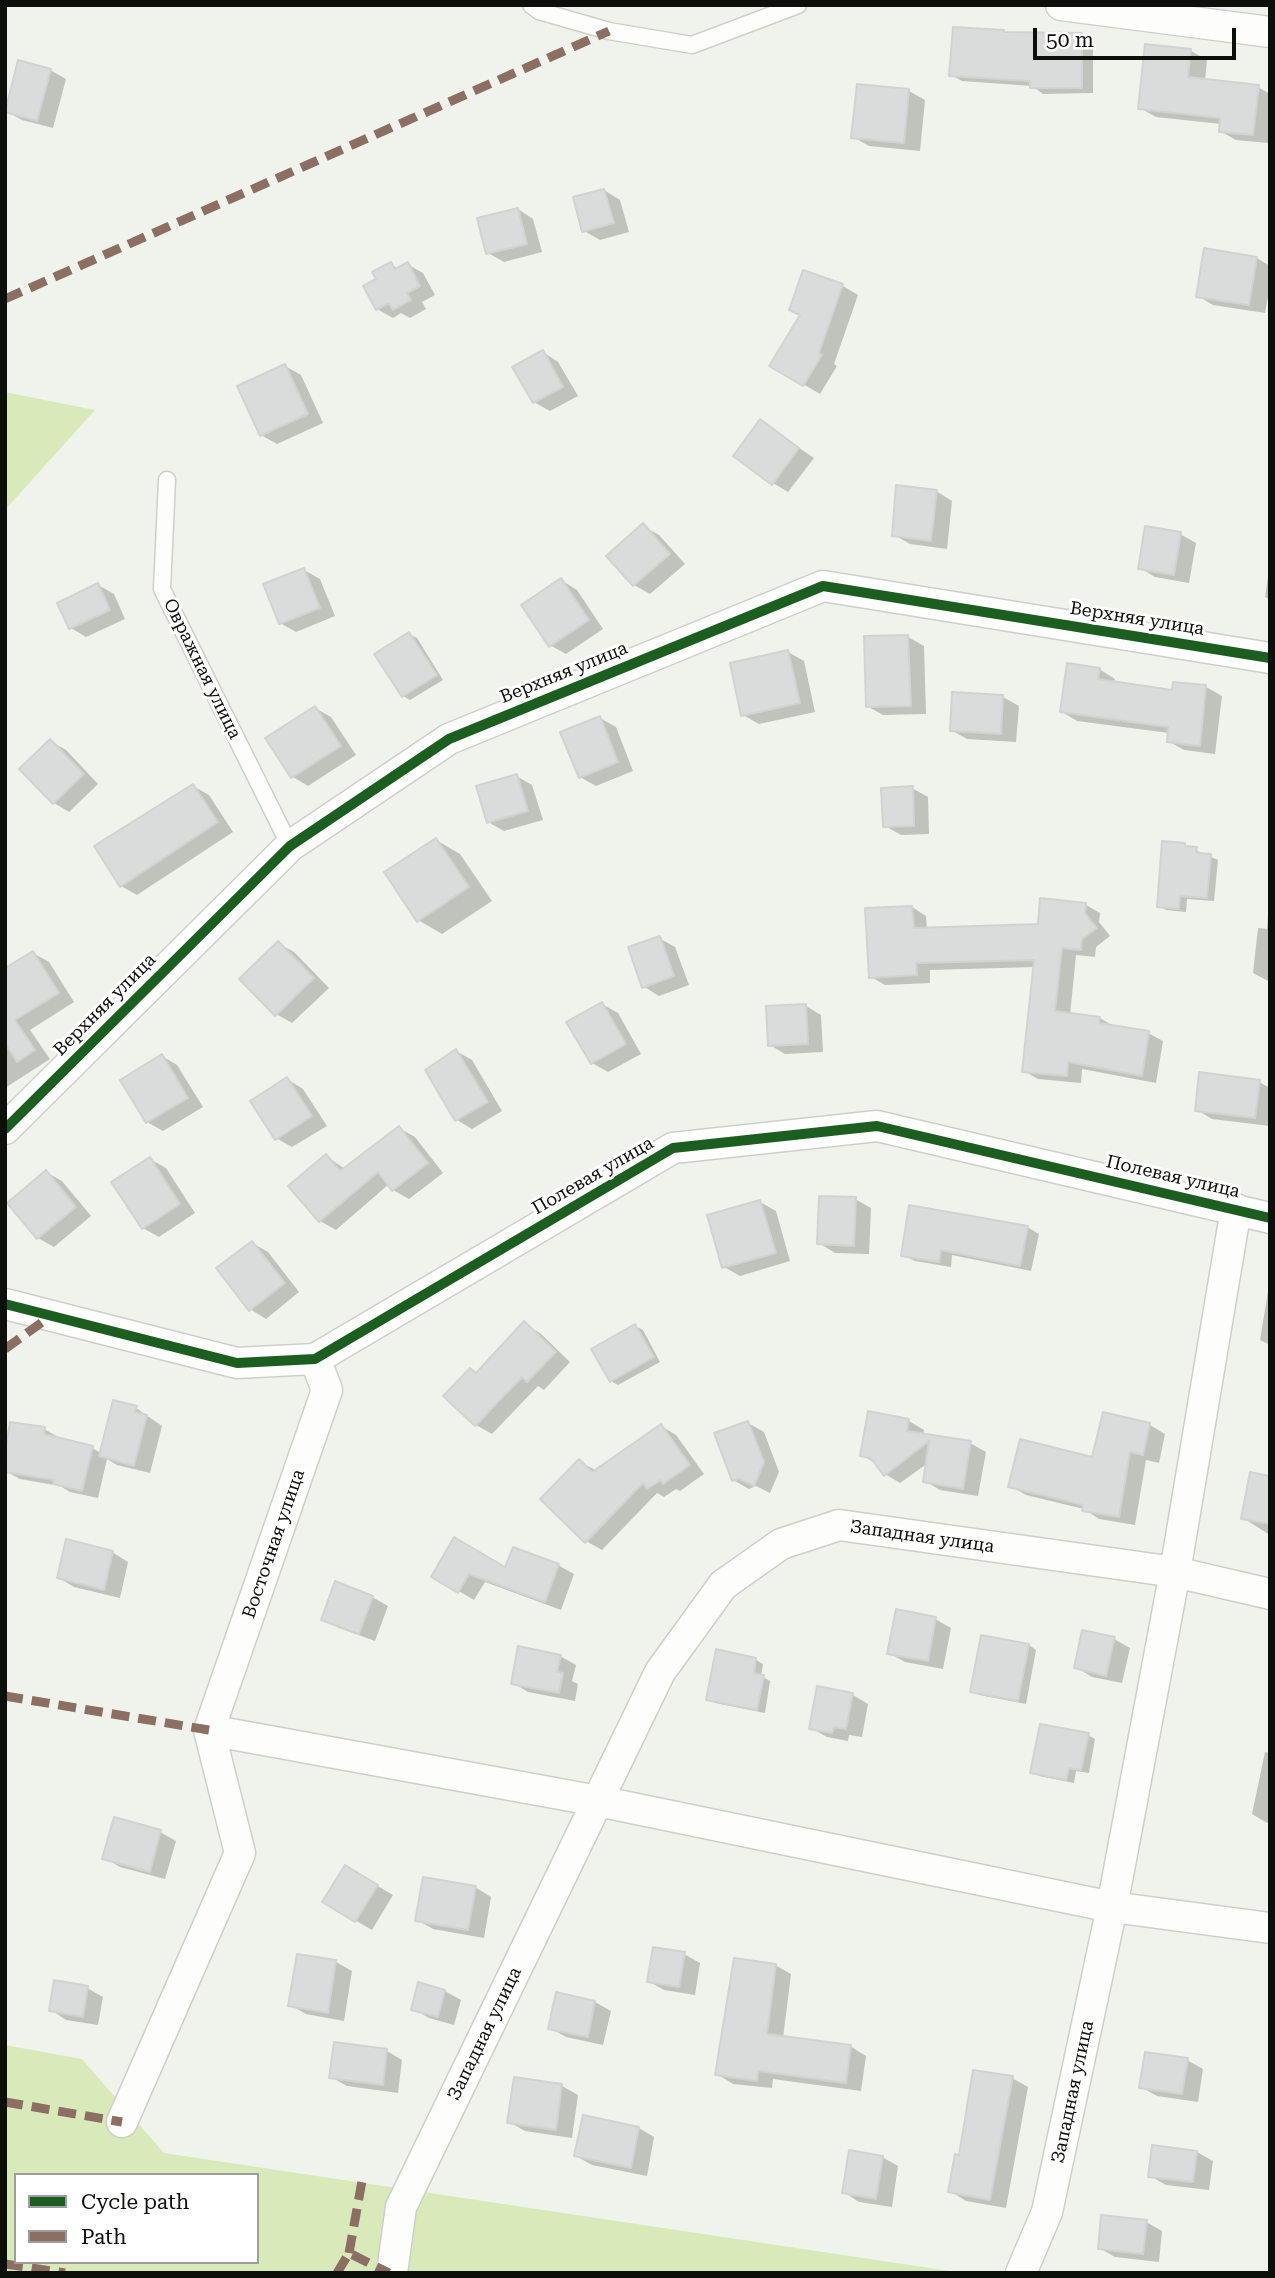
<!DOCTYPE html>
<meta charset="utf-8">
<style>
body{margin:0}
#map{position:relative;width:1275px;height:2278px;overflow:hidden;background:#f0f3ec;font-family:"Roboto Serif",serif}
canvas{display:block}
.frame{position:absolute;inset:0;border:7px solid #0d0f0a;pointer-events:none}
.legend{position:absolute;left:14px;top:2173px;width:245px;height:91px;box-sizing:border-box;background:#fff;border:2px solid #9e9f9d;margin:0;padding:9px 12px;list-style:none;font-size:21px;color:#0d0f0a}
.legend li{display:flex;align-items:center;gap:14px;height:35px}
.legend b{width:35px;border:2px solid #9e9f9d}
.scale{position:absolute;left:1033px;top:28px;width:203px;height:32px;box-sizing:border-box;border:4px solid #0d0f0a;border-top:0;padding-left:9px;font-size:21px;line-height:24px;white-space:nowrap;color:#0d0f0a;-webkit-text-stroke:5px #fff;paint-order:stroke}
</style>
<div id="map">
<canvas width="1275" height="2278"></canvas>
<div class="frame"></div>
<ul class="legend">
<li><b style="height:9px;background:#1b5e20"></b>Cycle path</li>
<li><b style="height:9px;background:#8d6e63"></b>Path</li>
</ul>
<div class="scale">50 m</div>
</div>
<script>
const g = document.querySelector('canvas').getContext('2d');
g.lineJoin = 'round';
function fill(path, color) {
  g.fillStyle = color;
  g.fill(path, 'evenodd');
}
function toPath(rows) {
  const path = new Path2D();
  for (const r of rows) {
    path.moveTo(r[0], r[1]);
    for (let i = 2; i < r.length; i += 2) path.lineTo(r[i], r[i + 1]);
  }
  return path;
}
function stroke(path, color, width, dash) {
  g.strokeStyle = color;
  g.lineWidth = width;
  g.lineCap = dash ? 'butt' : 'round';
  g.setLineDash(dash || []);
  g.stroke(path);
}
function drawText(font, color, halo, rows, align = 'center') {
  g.font = font + ' "Roboto Serif",serif';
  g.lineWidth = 6;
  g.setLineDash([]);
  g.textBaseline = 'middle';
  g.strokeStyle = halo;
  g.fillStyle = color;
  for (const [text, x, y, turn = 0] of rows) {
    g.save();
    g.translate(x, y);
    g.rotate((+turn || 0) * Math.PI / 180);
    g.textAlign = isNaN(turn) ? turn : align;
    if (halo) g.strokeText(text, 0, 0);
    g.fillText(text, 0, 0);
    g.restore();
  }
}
const green = toPath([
 [5,392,95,410,5,510],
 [5,2045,82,2059,164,2153,963,2273,5,2273],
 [16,2175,257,2175,257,2262,16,2262]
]);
const shadow = toPath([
 [1004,32,1008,34,1082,35,1093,41,1093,93,1043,94,1032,86,962,81,951,75],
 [1146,46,1191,51,1207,60,1205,81,1258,87,1270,94,1268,143,1236,140,1220,131,1221,124,1156,117,1140,108],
 [50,70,66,79,53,128,22,120,6,111],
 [858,86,909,91,925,100,920,151,869,146,853,137],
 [604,190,620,200,629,232,600,240,584,231],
 [518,209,533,219,542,252,504,262,488,253],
 [1205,250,1257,258,1270,266,1270,285,1265,313,1213,305,1198,296],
 [391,264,399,269,407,264,423,273,435,295,422,302,426,309,410,318,401,313,393,318,377,309,378,280],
 [804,272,843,286,858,295,834,364,837,366,820,394,771,365,802,316,791,310],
 [543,352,558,362,578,396,550,411,534,402],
 [285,366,301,375,323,423,277,444,261,435],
 [761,422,814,458,788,492,773,483],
 [936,491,952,501,947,549,910,544,894,535],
 [643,526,659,535,685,564,650,594,634,585],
 [1180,534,1196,543,1189,583,1155,577,1140,568],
 [1270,563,1270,600,1265,597],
 [304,570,320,579,335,616,296,632,280,623],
 [561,580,577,590,603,629,566,654,550,645],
 [98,585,114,594,125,619,86,637,71,628],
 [409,634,417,638,443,680,410,700,403,696],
 [908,637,924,646,926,714,883,715,867,706],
 [788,652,804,661,815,712,759,724,743,715],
 [1099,669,1115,679,1114,683,1174,692,1206,687,1222,696,1215,754,1184,750,1168,741,1169,733,1077,721,1062,712],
 [954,694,1003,697,1019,706,1016,742,967,739,951,730],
 [315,708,331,717,356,755,308,786,293,777,267,739],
 [600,718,616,727,633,771,596,786,580,777],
 [50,741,66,750,98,784,69,812,54,803],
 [516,776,532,785,543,820,504,831,488,822],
 [193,786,209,795,233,832,137,895,121,886],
 [912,788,928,797,929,834,901,835,885,826],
 [436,840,460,854,492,901,442,934,418,920],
 [1184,845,1218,860,1214,901,1187,899,1186,912,1166,910,1159,906],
 [1270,884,1270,982,1253,973,1258,928,1267,929],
 [1042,900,1086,905,1100,913,1099,922,1110,936,1096,947,1095,957,1076,955,1070,1015,1100,1018,1115,1027,1148,1033,1163,1041,1156,1083,1082,1069,1081,1083,1038,1079,1024,1071,1035,967,930,970,930,983,885,985,871,977,912,907,926,916,927,930,1039,926],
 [659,938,675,947,689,985,659,996,643,986],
 [278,943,294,952,329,988,292,1023,276,1014],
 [33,953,49,962,74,1002,30,1030,50,1059,5,1088,5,994],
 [602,1004,618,1013,641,1054,608,1072,592,1063],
 [806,1006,821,1015,823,1052,785,1054,770,1045],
 [456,1051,472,1060,502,1111,472,1129,457,1120],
 [162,1056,177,1065,203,1107,163,1131,147,1122],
 [287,1079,303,1089,327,1126,292,1147,276,1138],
 [1259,1082,1270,1088,1270,1126,1212,1119,1197,1110],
 [399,1128,415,1137,443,1173,409,1199,393,1190,389,1184,336,1230,320,1221,326,1156,345,1169],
 [150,1159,166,1168,195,1213,159,1237,143,1228],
 [46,1172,62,1181,91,1216,54,1247,38,1238,9,1203],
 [855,1199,871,1208,869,1254,835,1253,819,1243],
 [760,1202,776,1211,790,1261,740,1276,724,1267],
 [1027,1227,1039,1234,1031,1271,952,1255,951,1267,915,1261,903,1255],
 [252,1243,268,1252,299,1292,266,1319,250,1309],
 [1270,1279,1270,1345,1260,1340],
 [524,1324,540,1333,570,1362,544,1390,538,1386,492,1434,476,1425,445,1396,477,1374],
 [635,1326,643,1330,660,1362,618,1385,611,1381],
 [136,1408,162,1426,150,1473,117,1465,107,1459,98,1498,70,1492,60,1486,20,1479,5,1471,44,1429,60,1438,92,1448,101,1453],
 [1104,1414,1150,1425,1165,1434,1159,1463,1146,1460,1135,1525,1099,1519,1084,1509,1026,1495,1010,1486,1093,1459],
 [909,1421,924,1430,923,1435,970,1443,986,1452,978,1496,940,1490,925,1481,928,1463,900,1483,885,1474,878,1465,862,1455],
 [748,1423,764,1432,779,1472,770,1493,756,1486,749,1489,733,1480],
 [661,1426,676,1435,704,1474,680,1491,676,1489,664,1497,657,1493,602,1550,586,1541,579,1461,595,1470],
 [1270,1477,1270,1535,1243,1518],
 [112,1552,128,1562,120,1598,74,1587,59,1578],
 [558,1565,574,1574,561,1610,485,1582,474,1600,433,1576],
 [372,1597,388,1606,375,1641,339,1628,323,1619],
 [935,1619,951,1628,943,1669,905,1662,889,1653],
 [1114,1639,1130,1648,1122,1683,1092,1677,1076,1667],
 [1029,1645,1036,1650,1026,1704,979,1695,972,1691],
 [717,1652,756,1660,763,1664,761,1676,770,1681,765,1713,715,1703,708,1699],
 [560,1656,576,1665,572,1681,578,1684,575,1701,528,1692,513,1683],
 [853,1695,868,1704,862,1737,849,1735,848,1741,827,1737,811,1728],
 [1088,1735,1095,1739,1089,1773,1076,1771,1074,1783,1039,1776,1032,1772],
 [1265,1752,1270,1753,1270,1821,1267,1823,1252,1814],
 [160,1832,176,1841,165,1879,120,1867,105,1858],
 [345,1867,393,1895,372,1930,324,1902],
 [475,1887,491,1897,484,1938,433,1929,417,1920],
 [684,1954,700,1963,695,1995,664,1990,648,1981],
 [298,1956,336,1962,352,1971,344,2021,306,2014,290,2005],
 [775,1965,791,1974,783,2038,850,2046,866,2056,861,2091,773,2079,772,2088,733,2084,717,2074],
 [419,1984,445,1991,461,2000,454,2025,429,2018,413,2009],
 [87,1988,103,1997,98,2025,66,2020,51,2010],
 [557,1994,595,2002,611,2011,603,2045,566,2037,550,2028],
 [387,2051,402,2060,398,2093,347,2086,331,2077],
 [1187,2060,1203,2069,1198,2102,1157,2096,1141,2087],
 [1012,2078,1028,2087,1006,2208,966,2201,950,2191,961,2157],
 [515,2079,562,2086,578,2095,572,2138,525,2131,509,2122],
 [639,2128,654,2137,647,2176,592,2165,576,2156],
 [1197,2152,1213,2161,1209,2190,1166,2185,1150,2176],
 [882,2157,898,2166,892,2207,859,2202,844,2192],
 [1146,2222,1162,2231,1159,2262,1115,2257,1099,2248]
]);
const building = toPath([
 [953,27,1004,30,1004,32,1082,33,1082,88,1030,88,1030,81,949,76,953,27],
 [1145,44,1191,49,1188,77,1259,85,1253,135,1219,132,1220,118,1138,109,1145,44],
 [18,60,51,69,37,121,5,112,18,60],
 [857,84,909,89,904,143,851,138,857,84],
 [604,189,614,223,582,232,573,197,604,189],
 [518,208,527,244,486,254,477,218,518,208],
 [1204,248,1257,257,1249,305,1196,297,1204,248],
 [391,262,395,269,408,262,420,286,407,293,411,300,393,310,389,303,376,310,363,286,376,279,372,272,391,262],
 [803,270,843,284,819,353,822,355,803,386,769,366,800,315,789,310,803,270],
 [543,350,563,387,533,403,512,367,543,350],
 [285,364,308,414,260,436,237,386,285,364],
 [760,419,799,448,772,485,733,456,760,419],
 [896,485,937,490,931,541,892,536,896,485],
 [643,523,670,554,633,586,606,556,643,523],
 [1145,526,1181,532,1174,575,1138,569,1145,526],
 [304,568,320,608,279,624,263,584,304,568],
 [561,578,589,620,549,647,521,605,561,578],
 [98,583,110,610,69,629,57,603,98,583],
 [409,632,437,675,402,697,374,654,409,632],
 [908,635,911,706,866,707,864,636,908,635],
 [788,650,800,703,741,716,730,663,788,650],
 [1067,663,1100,668,1098,679,1172,690,1173,682,1206,685,1200,746,1167,742,1168,727,1060,712,1067,663],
 [952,692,1003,695,1001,734,950,731,952,692],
 [315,706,341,746,291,778,265,738,315,706],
 [600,716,618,762,579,778,560,732,600,716],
 [50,739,84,774,53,804,19,769,50,739],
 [517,774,528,811,487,823,476,786,517,774],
 [193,784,218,822,120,887,94,846,193,784],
 [913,786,914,826,883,827,881,788,913,786],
 [436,838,469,887,417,922,384,872,436,838],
 [1162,841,1185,843,1185,846,1197,847,1196,853,1211,854,1207,898,1180,896,1179,909,1157,907,1162,841],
 [1040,898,1086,903,1085,913,1097,928,1082,939,1081,950,1062,948,1055,1011,1100,1017,1099,1023,1149,1031,1142,1076,1068,1062,1067,1076,1022,1072,1034,960,916,963,917,975,869,978,865,908,912,906,914,928,1038,924,1040,898],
 [660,936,674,976,642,988,628,947,660,936],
 [278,941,314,978,275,1016,239,979,278,941],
 [33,951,59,993,15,1020,35,1050,17,1062,5,1043,5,968,33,951],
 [602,1002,626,1044,591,1064,566,1022,602,1002],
 [806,1004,808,1044,768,1046,766,1006,806,1004],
 [456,1049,488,1102,455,1121,425,1070,456,1049],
 [162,1054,188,1098,146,1123,120,1080,162,1054],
 [1199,1072,1260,1080,1255,1118,1195,1111,1199,1072],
 [287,1077,312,1116,275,1140,250,1101,287,1077],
 [399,1126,428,1163,392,1191,378,1172,319,1222,288,1186,326,1154,340,1171,399,1126],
 [150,1157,180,1204,142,1229,111,1182,150,1157],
 [46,1170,76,1207,37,1239,7,1203,46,1170],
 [819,1196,856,1197,854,1246,817,1244,819,1196],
 [760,1200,776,1253,722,1268,707,1215,760,1200],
 [909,1205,1028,1226,1020,1266,941,1250,939,1262,901,1256,909,1205],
 [252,1241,285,1283,249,1311,216,1268,252,1241],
 [524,1321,556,1352,527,1382,522,1377,475,1426,443,1396,470,1368,476,1373,524,1321],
 [635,1324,654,1357,610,1382,591,1349,635,1324],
 [113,1400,137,1406,135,1412,147,1415,134,1466,99,1456,113,1400],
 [868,1411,909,1419,907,1431,971,1441,963,1489,923,1482,929,1441,884,1476,871,1458,860,1456,868,1411],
 [1103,1412,1150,1423,1143,1455,1130,1452,1119,1517,1082,1511,1083,1505,1008,1487,1020,1439,1092,1457,1103,1412],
 [748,1421,764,1462,754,1486,739,1479,732,1481,714,1433,748,1421],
 [10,1422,45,1427,44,1434,93,1446,82,1491,53,1484,54,1480,5,1472,5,1452,10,1422],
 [661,1424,690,1465,663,1484,661,1480,647,1489,643,1483,585,1543,540,1499,579,1459,592,1472,661,1424],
 [1250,1472,1270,1476,1270,1524,1241,1519,1250,1472],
 [454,1537,505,1567,513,1547,559,1564,545,1602,469,1574,458,1593,431,1577,454,1537],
 [66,1539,113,1551,104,1590,57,1578,66,1539],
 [335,1581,373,1596,359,1634,321,1620,335,1581],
 [896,1609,936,1617,928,1661,887,1654,896,1609],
 [1082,1630,1115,1637,1106,1676,1074,1668,1082,1630],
 [981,1635,1029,1644,1018,1701,970,1692,981,1635],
 [518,1646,561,1655,557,1672,563,1673,559,1693,511,1684,518,1646],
 [716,1649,756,1658,754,1673,764,1675,757,1710,706,1700,716,1649],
 [817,1686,853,1693,846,1729,834,1727,832,1733,809,1729,817,1686],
 [1040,1724,1089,1733,1081,1770,1069,1768,1066,1780,1030,1773,1040,1724],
 [114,1817,161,1830,150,1872,102,1859,114,1817],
 [345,1865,378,1885,355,1922,322,1902,345,1865],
 [423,1877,476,1886,468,1930,415,1921,423,1877],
 [653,1947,685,1952,679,1987,647,1982,653,1947],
 [297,1954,336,1960,328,2013,288,2006,297,1954],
 [734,1958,776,1964,767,2034,851,2045,846,2083,758,2071,757,2081,715,2075,734,1958],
 [54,1980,88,1986,83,2017,49,2011,54,1980],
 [418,1982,445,1990,438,2017,411,2010,418,1982],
 [556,1992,595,2001,588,2037,548,2029,556,1992],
 [334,2042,387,2049,383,2085,329,2078,334,2042],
 [1145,2052,1188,2058,1182,2094,1139,2088,1145,2052],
 [973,2070,1013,2076,990,2200,948,2192,955,2154,959,2155,973,2070],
 [514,2077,562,2084,556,2130,507,2123,514,2077],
 [583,2115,639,2127,631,2168,574,2156,583,2115],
 [1152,2145,1197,2151,1193,2182,1148,2177,1152,2145],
 [849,2150,883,2156,876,2199,842,2193,849,2150],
 [1101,2215,1147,2220,1143,2254,1098,2249,1101,2215]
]);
const service = toPath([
 [531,5,539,11,609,31,692,45,798,5],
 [167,480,162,589,290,846]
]);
const minor = toPath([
 [1061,5,1270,32],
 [5,1129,290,846,449,739,823,586,1270,658],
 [5,1304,237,1363,315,1359,673,1148,877,1126,1270,1218],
 [209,1730,598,1801,1112,1907,1270,1928],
 [209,1730,327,1390,315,1359],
 [122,2122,240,1853,209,1730],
 [392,2273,401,2207,660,1672,723,1585,781,1544,839,1525,1175,1572,1270,1594],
 [1021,2273,1047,2212,1112,1907,1175,1572,1236,1209]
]);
const quiet = toPath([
 [5,299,609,31],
 [5,1349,52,1315],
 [5,1696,209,1730],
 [5,2102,122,2122],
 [349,2253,362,2181],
 [5,2264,65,2273],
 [337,2273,349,2253,389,2273]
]);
const cycleway = toPath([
 [5,1129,290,846,449,739,823,586,1270,658],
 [5,1304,237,1363,315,1359,673,1148,877,1126,1270,1218]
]);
const streetNames = [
 ["Верхняя улица",1137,619,9],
 ["Овражная улица",202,669,64],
 ["Верхняя улица",564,673,-22],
 ["Верхняя улица",105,1005,-45],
 ["Полевая улица",593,1176,-30],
 ["Полевая улица",1173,1177,13],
 ["Западная улица",922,1537,8],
 ["Восточная улица",274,1544,-71],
 ["Западная улица",485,2034,-64],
 ["Западная улица",1073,2092,-78]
];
fill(green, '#d9eaba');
fill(shadow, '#0003');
fill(building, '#dadcdc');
stroke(building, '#d1d3d3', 2);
stroke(service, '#cdd0ca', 19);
stroke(minor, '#cdd0ca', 33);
stroke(service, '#fdfdfc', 16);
stroke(minor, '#fdfdfc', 30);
stroke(quiet, '#8d6e63', 9, [18, 9]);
stroke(cycleway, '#1b5e20', 10);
drawText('18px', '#0d0f0a', '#fff', streetNames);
</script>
